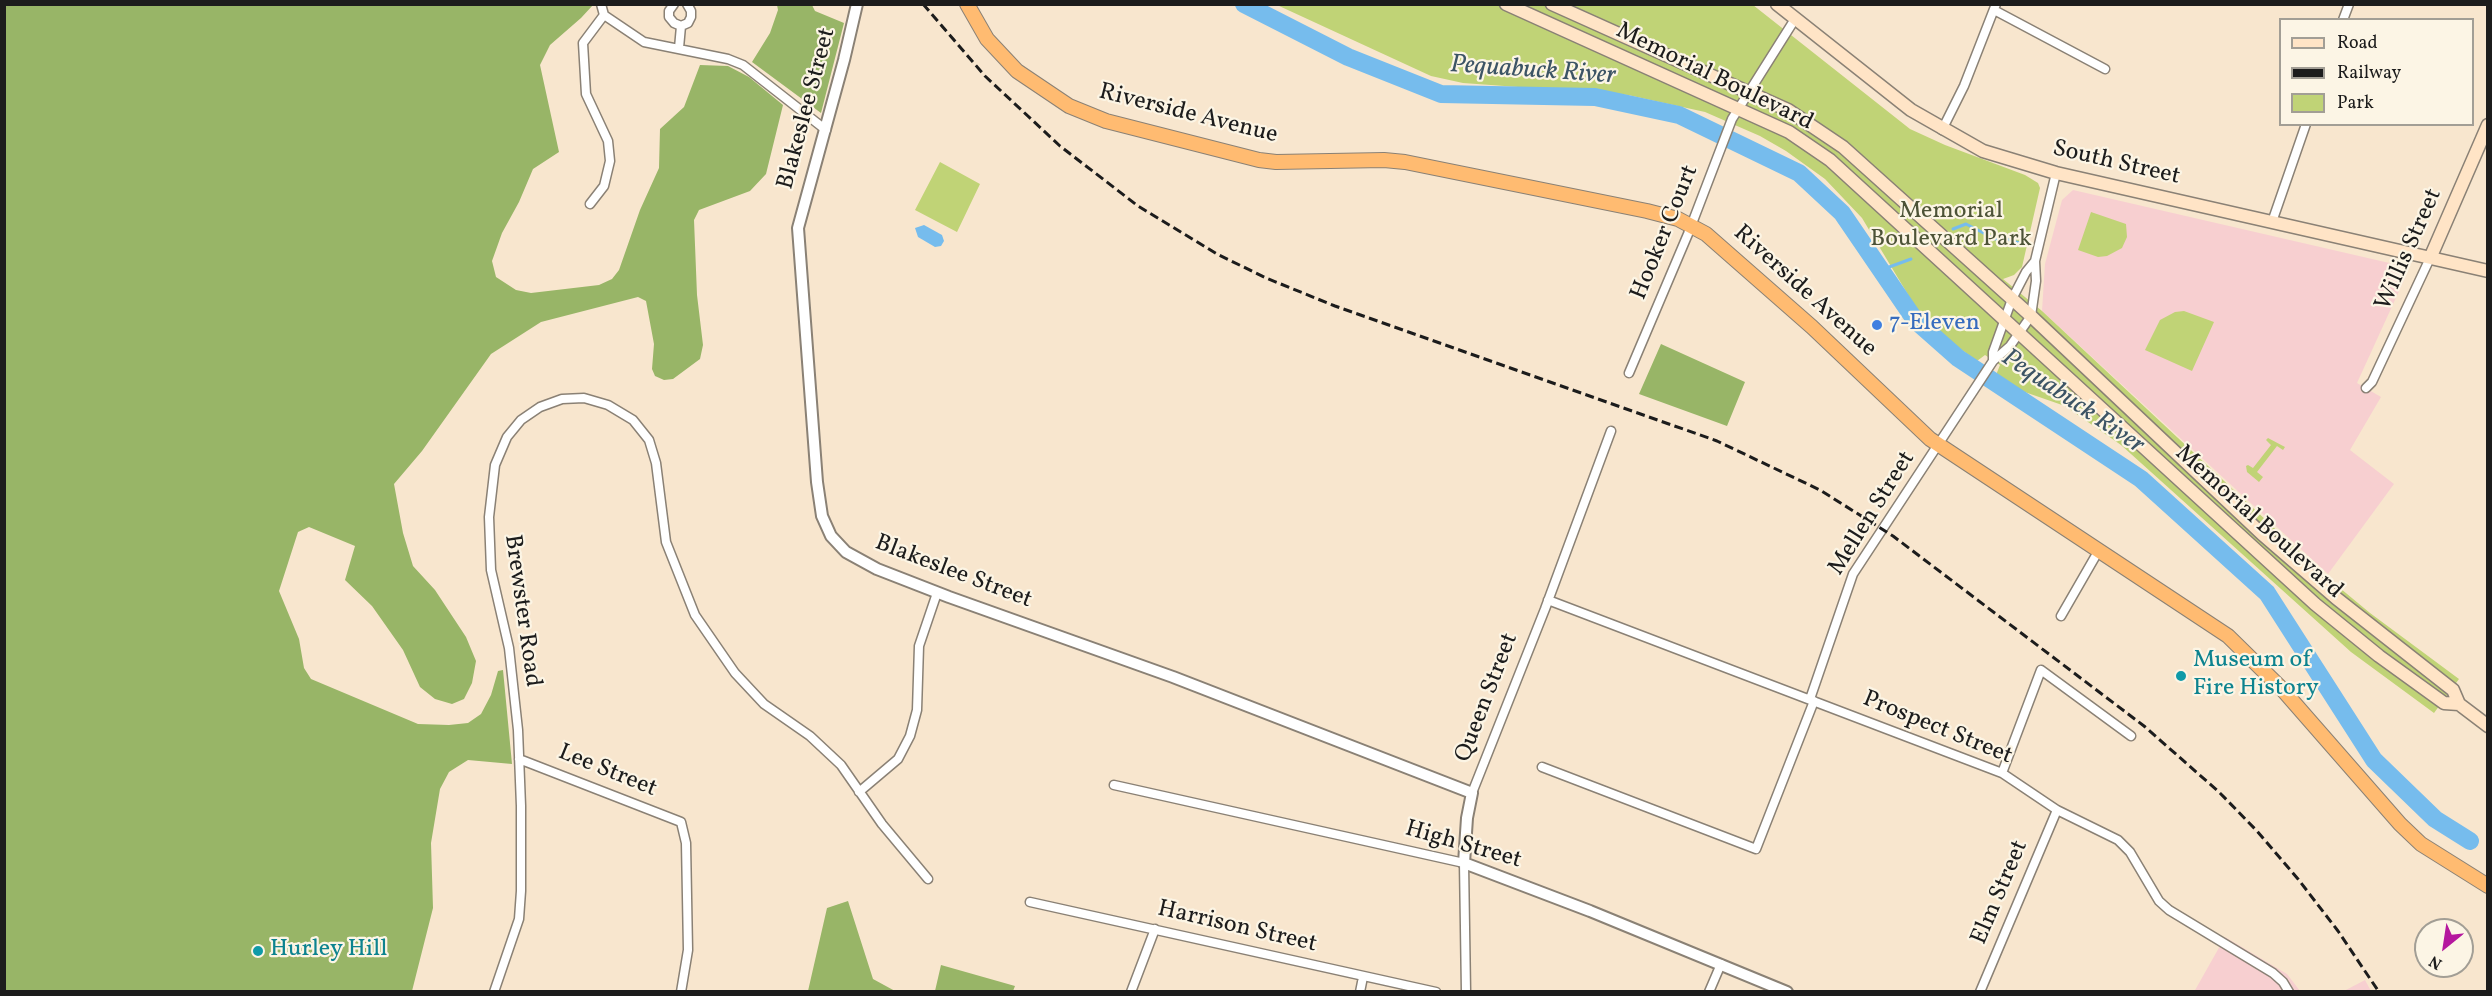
<!DOCTYPE html>
<style>
body{margin:0}
#map{position:relative;width:2492px;height:996px;overflow:hidden;background:#f8e6ce;font-family:Vollkorn,serif}
canvas{display:block}
.frame{position:absolute;inset:0;border:6px solid #1c1c1c;pointer-events:none}
.legend{position:absolute;left:2279px;top:18px;width:195px;height:108px;box-sizing:border-box;background:#fcf5e5;border:2px solid #a29e95;margin:0;padding:8px 10px;list-style:none;font-size:18px;color:#1c1c1c}
.legend li{display:flex;align-items:center;gap:12px;height:30px}
.legend b{width:30px;border:2px solid #a29e95}
.north{position:absolute;left:2414px;top:918px;width:60px;height:60px;box-sizing:border-box;background:#fcf5e5;border:2px solid #a29e95;border-radius:50%;rotate:210deg;font-size:16px;font-weight:700;line-height:24px;text-align:center;color:#1c1c1c}
.north::after{content:'';display:block;margin:auto;width:21px;height:27px;background:#b5179e;clip-path:polygon(50% 0,100% 100%,50% 72%,0 100%)}
</style>
<div id="map">
<canvas width="2492" height="996"></canvas>
<div class="frame"></div>
<ul class="legend">
<li><b style="height:8px;background:#ffe4c6"></b>Road</li>
<li><b style="height:8px;background:#1c1c1c"></b>Railway</li>
<li><b style="height:16px;background:#c0d376"></b>Park</li>
</ul>
<div class="north">N</div>
</div>
<script>
const g = document.querySelector('canvas').getContext('2d');
g.lineJoin = 'round';
function fill(path, color) {
  g.fillStyle = color;
  g.fill(path, 'evenodd');
}
function toPath(rows) {
  const path = new Path2D();
  for (const r of rows) {
    path.moveTo(r[0], r[1]);
    for (let i = 2; i < r.length; i += 2) path.lineTo(r[i], r[i + 1]);
  }
  return path;
}
function stroke(path, color, width, dash) {
  g.strokeStyle = color;
  g.lineWidth = width;
  g.lineCap = dash ? 'butt' : 'round';
  g.setLineDash(dash || []);
  g.stroke(path);
}
function drawText(font, color, halo, rows, align = 'center') {
  g.font = font + ' Vollkorn,serif';
  g.lineWidth = 4.5;
  g.setLineDash([]);
  g.textBaseline = 'middle';
  g.strokeStyle = halo;
  g.fillStyle = color;
  for (const [text, x, y, turn = 0] of rows) {
    g.save();
    g.translate(x, y);
    g.rotate((+turn || 0) * Math.PI / 180);
    g.textAlign = isNaN(turn) ? turn : align;
    if (halo) g.strokeText(text, 0, 0);
    g.fillText(text, 0, 0);
    g.restore();
  }
}
const built = toPath([
 [2073,190,2398,265,2404,270,2405,278,2357,383,2381,397,2350,450,2394,484,2328,574,2042,311,2045,264,2062,200],
 [2225,937,2287,974,2300,991,2194,992],
 [2365,980,2371,991,2344,991]
]);
const green = toPath([
 [1277,5,1753,5,1910,129,1945,145,2025,175,2038,183,2040,188,2022,267,2014,275,2003,279,2042,311,2329,579,2370,613,2459,679,2434,713,2351,652,2121,445,2065,406,2016,389,1996,375,2000,365,1985,355,1977,361,1932,328,1916,308,1862,218,1825,179,1786,151,1760,136,1705,112,1628,95,1463,83,1431,76],
 [940,162,980,184,957,232,915,210],
 [2091,212,2126,224,2127,237,2122,248,2107,256,2098,257,2078,250],
 [2184,311,2214,322,2192,371,2145,350,2160,320,2175,312],
 [2268,438,2285,447,2283,450,2277,446,2257,472,2263,477,2259,482,2247,472,2246,466,2248,465,2253,468,2271,445,2266,440]
]);
const forest = toPath([
 [5,4,593,5,581,18,550,45,540,65,559,152,533,169,519,202,502,233,492,261,496,277,516,290,531,293,599,285,612,279,619,270,640,210,659,168,660,129,684,107,700,65,728,66,749,77,783,105,766,174,750,191,699,210,694,220,697,295,703,345,700,359,673,379,664,380,655,376,652,369,654,344,646,301,638,297,541,322,491,354,422,451,394,484,403,533,413,566,435,590,466,637,476,661,472,683,464,699,452,704,435,699,420,687,403,650,372,606,345,580,355,546,309,527,298,532,279,591,299,639,304,668,311,679,418,724,449,725,468,723,481,714,491,695,498,671,503,670,512,764,468,760,449,772,440,789,431,843,433,908,412,991,5,991],
 [777,5,812,5,815,11,844,23,821,113,752,62,770,33,778,10],
 [1661,344,1745,382,1727,426,1639,394],
 [848,901,873,979,895,991,808,991,827,908],
 [941,965,1015,986,1013,991,935,991]
]);
const water = toPath([
 [924,225,942,235,944,241,941,246,935,247,918,237,915,228]
]);
const stream = toPath([
 [1953,229,1966,224,1995,239,2006,239,2026,245],
 [1881,270,1911,259]
]);
const river = toPath([
 [1244,4,1348,57,1441,94,1595,97,1679,115,1799,173,1842,213,1915,320,1958,358,2141,479,2267,593,2374,760,2435,819,2470,841]
]);
const minor = toPath([
 [601,4,604,15,644,42,728,59,743,65,826,130],
 [674,4,669,11,669,17,674,23,681,26,688,23,691,17,691,11,687,4],
 [1994,10,2105,69],
 [2343,20,2349,4],
 [679,48,681,26],
 [1942,130,1964,86,1996,4],
 [590,204,604,186,610,161,608,141,586,94,583,43,604,15],
 [2272,222,2306,124],
 [1993,361,1993,352,2012,299,2026,272,2035,261],
 [1629,373,1688,234,1732,119,1795,19],
 [2366,388,2372,382,2431,256],
 [1548,600,2002,773,2057,810,2118,840,2130,852,2159,901,2169,910,2273,973,2283,982,2289,992],
 [2061,616,2099,550],
 [1810,699,1853,574,1993,361,2010,346,2031,316,2036,281,2035,261,2056,173],
 [519,759,681,822,686,843,688,950,681,992],
 [1542,767,1756,849,1814,701],
 [2002,773,2041,670,2131,736],
 [1114,785,1464,863,1466,992],
 [859,792,898,759,910,736,917,710,919,646,937,593],
 [1472,793,1545,609,1611,431],
 [1030,902,1436,992],
 [494,992,519,919,521,891,521,806,518,730,509,648,491,570,489,517,495,465,507,437,521,420,540,407,562,399,584,398,608,405,633,420,649,440,656,463,666,542,695,615,735,673,764,704,810,736,841,765,882,824,928,879],
 [1131,992,1155,929],
 [1360,992,1363,977],
 [1709,992,1721,964],
 [1980,992,2057,810]
]);
const tertiary = toPath([
 [857,4,844,60,798,228,817,482,822,516,831,536,846,552,877,569,949,597,1173,677,1472,793,1467,818,1464,863,1590,911,1787,992]
]);
const secondary = toPath([
 [1506,4,1789,132,1830,160,2315,604,2379,656,2444,703,2459,704,2488,726],
 [1552,4,1788,110,1843,147,2031,316,2262,534,2336,598,2453,690,2459,704],
 [1777,4,1911,110,1983,151,2056,173,2488,271],
 [2431,256,2488,125]
]);
const trunk = toPath([
 [967,4,987,39,1017,71,1069,106,1106,121,1259,160,1276,162,1384,160,1405,162,1647,211,1678,219,1706,234,1812,327,1930,439,2228,636,2282,689,2400,824,2421,844,2488,886]
]);
const rail = toPath([
 [923,4,985,76,1060,146,1138,206,1217,254,1266,278,1335,306,1717,441,1820,490,1893,536,2144,726,2219,792,2257,831,2298,879,2338,931,2379,992]
]);
const markers = [
 [1877,325,6,"#3f7fe0"],
 [2181,676,6,"#0f9aa8"],
 [258,951,6,"#0f9aa8"]
];
const streetNames = [
 ["Memorial Boulevard",1714,78,26],
 ["Blakeslee Street",808,109,-75],
 ["Riverside Avenue",1188,115,14],
 ["South Street",2116,164,13],
 ["Hooker Court",1666,233,-68],
 ["Willis Street",2410,250,-66],
 ["Riverside Avenue",1804,292,42],
 ["Mellen Street",1873,514,-58],
 ["Memorial Boulevard",2258,523,42],
 ["Blakeslee Street",953,573,21],
 ["Brewster Road",521,611,82],
 ["Queen Street",1488,698,-69],
 ["Prospect Street",1937,729,22],
 ["Lee Street",607,772,22],
 ["High Street",1463,846,16],
 ["Elm Street",2001,893,-67],
 ["Harrison Street",1237,928,13]
];
const parkNames = [
 ["Memorial",1951,213],
 ["Boulevard Park",1951,241]
];
const shopNames = [
 ["7-Eleven",1889,325]
];
const cultureNames = [
 ["Museum of",2193,662],
 ["Fire History",2193,690],
 ["Hurley Hill",270,951]
];
const waterNames = [
 ["Pequabuck River",1533,72,4],
 ["Pequabuck River",2072,403,34]
];
fill(built, '#f7cfd0');
fill(green, '#c0d376');
fill(forest, '#98b567');
fill(water, '#76bced');
stroke(stream, '#76bced', 3);
stroke(river, '#76bced', 18);
stroke(minor, '#8a8175', 11);
stroke(tertiary, '#8a8175', 14);
stroke(secondary, '#8a8175', 15);
stroke(trunk, '#8a8175', 16);
stroke(minor, '#fff', 8);
stroke(tertiary, '#fff', 10);
stroke(secondary, '#ffe4c6', 12);
stroke(trunk, '#ffbb71', 14);
stroke(rail, '#1c1c1c', 3, [9, 4.5]);
for (const [x, y, r, color] of markers) {
  const dot = new Path2D();
  dot.arc(x, y, r, 0, 2 * Math.PI);
  g.fillStyle = color;
  g.fill(dot);
  stroke(dot, '#fcf5e5', 2);
}
drawText('24px', '#1c1c1c', '#fcf5e5', streetNames);
drawText('24px', '#4d5337', '#fcf5e5', parkNames);
drawText('24px', '#366cbe', '#fcf5e5', shopNames, 'left');
drawText('24px', '#0d838f', '#fcf5e5', cultureNames, 'left');
drawText('italic 26px', '#3c5465', '#fcf5e5', waterNames);
</script>
